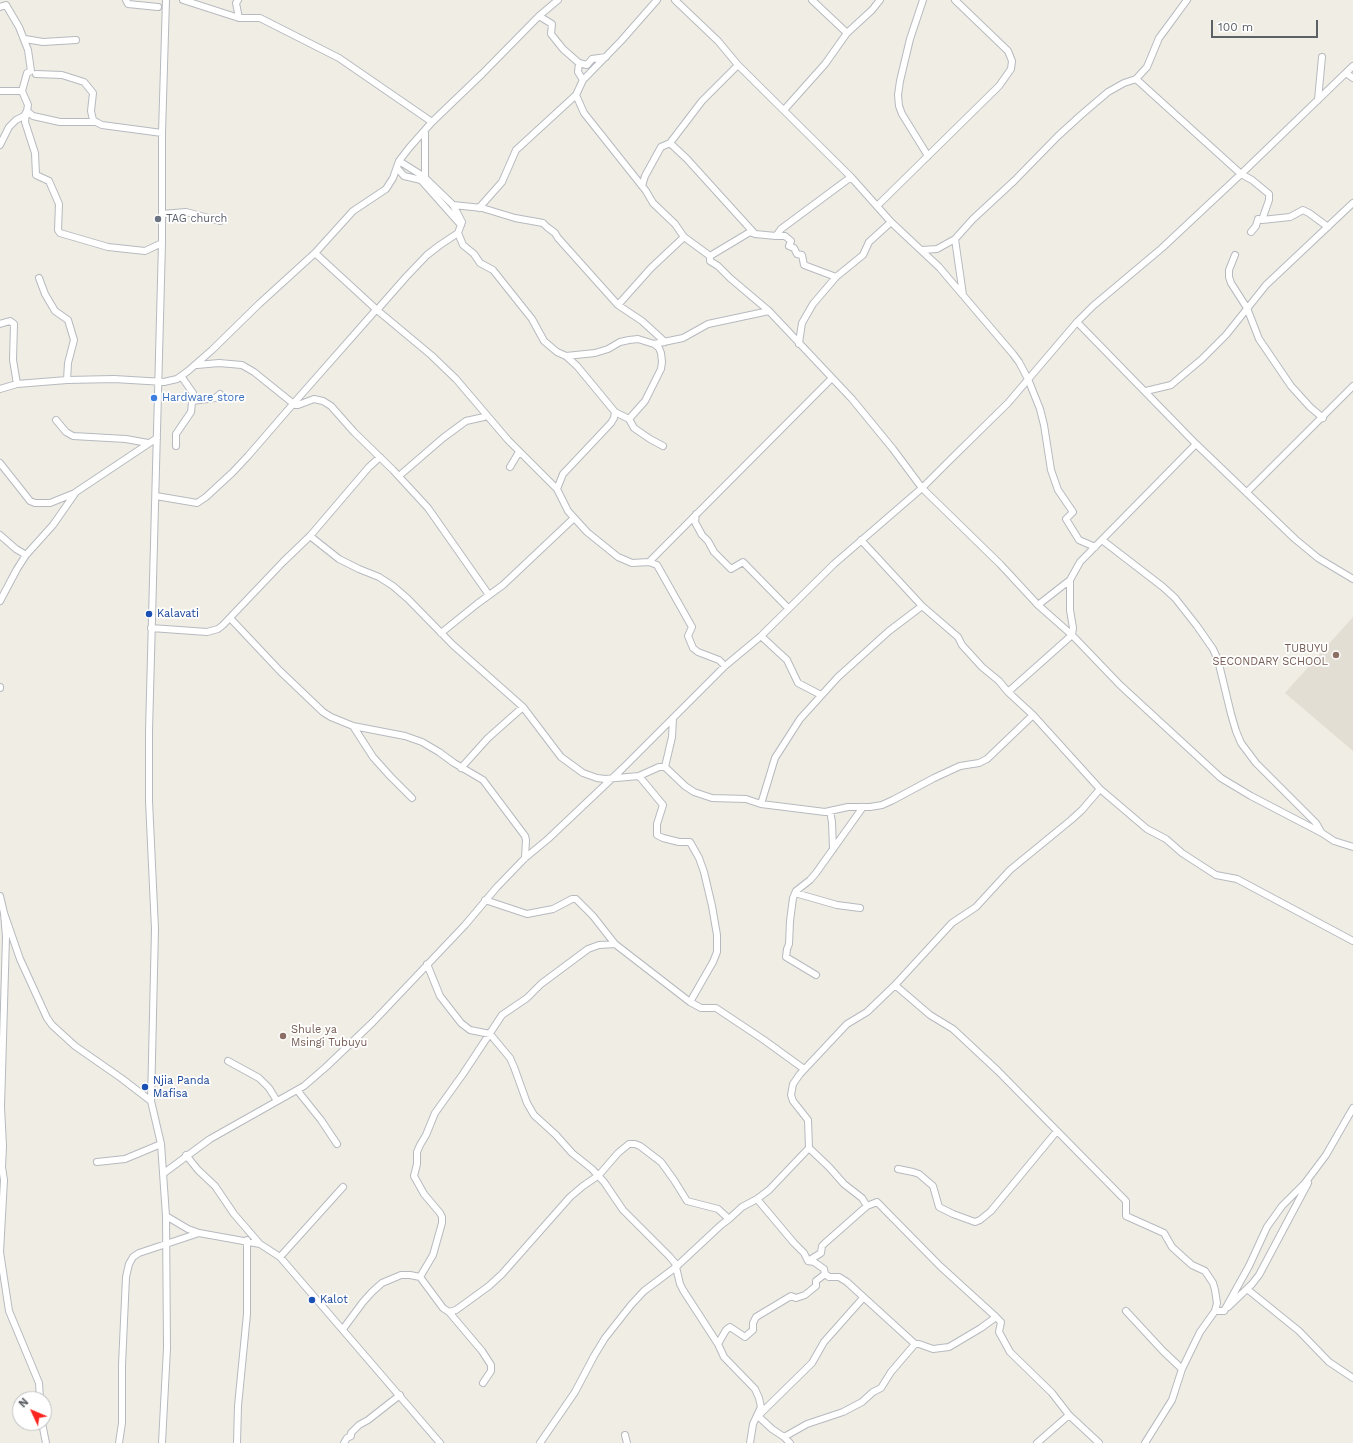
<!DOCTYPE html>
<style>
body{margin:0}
#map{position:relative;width:1353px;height:1443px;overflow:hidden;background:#f0ede4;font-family:"Work Sans",sans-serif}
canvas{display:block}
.north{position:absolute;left:12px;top:1391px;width:40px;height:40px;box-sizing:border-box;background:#fff;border:1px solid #bec0c2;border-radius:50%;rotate:314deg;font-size:11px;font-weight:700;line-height:16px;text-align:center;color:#5c6166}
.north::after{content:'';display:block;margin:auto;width:14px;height:18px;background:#fb241e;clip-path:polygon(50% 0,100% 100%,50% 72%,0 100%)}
.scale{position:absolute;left:1211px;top:20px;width:107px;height:18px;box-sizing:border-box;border:2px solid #5c6166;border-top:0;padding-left:5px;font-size:12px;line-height:14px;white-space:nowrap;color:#5c6166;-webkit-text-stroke:3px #fff;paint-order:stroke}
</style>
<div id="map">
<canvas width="1353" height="1443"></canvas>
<div class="north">N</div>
<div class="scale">100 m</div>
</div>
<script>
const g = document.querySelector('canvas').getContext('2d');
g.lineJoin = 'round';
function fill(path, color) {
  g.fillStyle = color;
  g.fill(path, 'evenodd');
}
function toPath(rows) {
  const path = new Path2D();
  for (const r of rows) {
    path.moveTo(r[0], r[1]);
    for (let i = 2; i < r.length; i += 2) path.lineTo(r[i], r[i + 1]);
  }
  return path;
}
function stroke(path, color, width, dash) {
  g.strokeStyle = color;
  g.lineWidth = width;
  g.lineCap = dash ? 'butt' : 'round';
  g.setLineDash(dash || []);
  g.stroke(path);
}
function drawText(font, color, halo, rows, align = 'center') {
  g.font = font + ' "Work Sans",sans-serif';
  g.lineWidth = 3.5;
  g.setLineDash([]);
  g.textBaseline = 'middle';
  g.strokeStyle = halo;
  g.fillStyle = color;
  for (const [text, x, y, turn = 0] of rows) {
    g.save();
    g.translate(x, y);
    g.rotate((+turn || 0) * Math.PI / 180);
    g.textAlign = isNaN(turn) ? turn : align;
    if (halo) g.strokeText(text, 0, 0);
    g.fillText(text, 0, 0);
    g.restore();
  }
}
const education = toPath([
 [1353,617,1353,751,1285,693]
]);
const street = toPath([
 [126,0,128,4,158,7],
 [183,0,239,18,260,18,339,58,432,122],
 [238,0,236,3,239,18],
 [675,0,718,41,738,65,851,177,891,222,939,267,1013,354,1019,362,1028,379,1040,409,1044,425,1051,470,1058,490,1073,512,1066,519,1079,540,1095,547],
 [812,0,847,33],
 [923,0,910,39,900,81,898,95,899,106,902,114,928,156],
 [0,7,6,5,19,27,28,50,31,71,27,73,22,91,28,105,27,111,24,116,16,120,9,127,0,145],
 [539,16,552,24,551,34,563,49,579,63,578,72,583,80,576,95,584,113,646,191,653,203,675,224,684,237,710,256,710,261,718,266,730,278,769,311,852,399,893,449,922,488,1000,564,1038,605,1072,635,1120,685,1221,778,1251,796,1322,833,1334,841,1353,847],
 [25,39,43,42,76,40],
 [579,63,587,65,592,59,606,57],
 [1346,73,1353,78],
 [36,74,62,75,84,82,93,93,91,111,93,120,96,122,102,125,162,133],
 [1136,79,1241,174,1252,180,1269,194,1269,200,1262,220,1258,219,1256,226,1251,232],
 [583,80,621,41,657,0],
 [0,91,22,91],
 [1318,100,1322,57],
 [784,110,825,64,847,33,872,10,880,0],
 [27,111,33,116,60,122,96,122],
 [26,113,25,122,35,153,36,175,49,181,59,204,58,230,60,233,108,247,145,251,162,243],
 [425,132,425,178],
 [670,143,687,159,755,234,776,236,781,229,851,177],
 [399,161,423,176,453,205,462,222,458,233,463,245,474,254,480,263,493,270,532,319,544,341,557,352,566,356,577,366,615,412,614,418,611,423,563,474,557,489],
 [397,168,404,176,421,180,461,225],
 [642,186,645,176,661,147,670,143,702,101,738,65],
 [453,205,482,208,515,218,543,223,547,227,555,233,558,238,618,305,642,321,665,342],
 [877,206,999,86,1011,69,1012,61,1008,51,955,0],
 [479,208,502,182,516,150,576,95],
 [162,214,186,212,220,221],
 [1262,220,1290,217,1303,210,1309,213,1328,227],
 [776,236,785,236,791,241,789,246,794,248,797,254,802,255,804,265,836,277],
 [955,239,963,295],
 [922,250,937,249,955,239,973,219,1014,181,1058,136,1081,115,1108,92,1124,83,1136,79,1147,67,1159,38,1165,30,1187,0],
 [315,253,377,310,431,355,456,379,508,440,557,489,568,511,587,532,618,557,632,563,649,562,657,565,692,627,688,636,693,648,698,652,719,660,725,666],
 [1235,255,1229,270,1229,277,1231,283,1247,308,1259,339,1291,386,1310,407,1323,418],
 [710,256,750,232,755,234],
 [39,278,45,294,55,311,68,320,74,340,68,363,67,380],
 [618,305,651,268,684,237],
 [377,310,406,277,427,255,440,245,458,233],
 [1077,322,1196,444,1295,539,1318,558,1353,579],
 [0,324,10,321,14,324,13,360,17,384],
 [799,344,800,336,802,323,813,304,836,277,863,255,869,242,891,222],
 [566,356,595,353,608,349,620,342,629,340,638,339,654,344,683,338,708,324,769,311],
 [197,365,219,363,242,365,254,372,295,405,298,405,314,399,323,401,331,406,354,432,393,470,428,508,489,595],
 [0,389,17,384,67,380,114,379,164,382,177,379,188,371,212,350,259,304,315,253,353,211,386,189,393,178,399,161,409,148,432,122,482,74,539,16,558,0],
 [1146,391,1171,385,1202,359,1226,335,1266,285,1353,203],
 [192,401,215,398,220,394],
 [615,412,629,419,634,428,650,439,663,446],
 [629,419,645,401,661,369,662,362,661,353,659,348,654,344],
 [56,420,66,432,73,436,126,439,148,443],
 [176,446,176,434,191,412,193,393,181,376],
 [0,463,23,492,30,501,35,503,50,503,75,493],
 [510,467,519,452],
 [399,476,443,438,466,421,484,417],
 [1247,492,1353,386],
 [156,496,197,503,206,497,233,472,248,456,293,404,375,311],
 [696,514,695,522,696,524,702,535,708,541,714,552,731,569,743,562,788,608],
 [0,535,16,549,26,555],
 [310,536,339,559,359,569,379,577,393,586,408,599,453,645,523,707,561,757,583,773,597,778,605,779,639,776,659,767,665,767,685,786,694,792,712,798,746,799,761,804,825,812,848,807,870,807,882,805,893,800,934,778,960,766,979,763,987,759,1033,715],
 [861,540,922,606,958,637,962,645,982,667,999,681,1008,692,1033,715,1100,789,1147,829,1166,839,1182,853,1216,875,1237,879,1353,941],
 [1102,540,1163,587,1175,598,1197,626,1213,649,1218,660,1231,714,1236,731,1241,743,1256,763,1316,823,1321,832],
 [649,562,832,378],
 [0,601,17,569,26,555,53,525,76,492,157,438],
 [1038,605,1070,580],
 [230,618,280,671,323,712,331,717,353,726,405,736,422,742,439,752,454,763,483,780,525,836,526,840,525,858],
 [151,628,207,632,218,629,223,625,283,562,310,536,369,467,380,457],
 [441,633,477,604,503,585,574,518],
 [761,636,787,660,798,683,821,695],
 [0,687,0,688],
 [1008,692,1072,635,1073,628,1070,610,1070,580,1080,562,1196,444],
 [353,726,373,757,390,776,412,798],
 [665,767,672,737,673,718],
 [461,768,488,738,523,707],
 [639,776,663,805,657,824,657,835,663,838,679,842,690,842,699,858,704,872,712,906,717,935,717,952,713,962,690,1002],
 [761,804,775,758,800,719,838,677,889,631,922,606],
 [830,811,832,822,833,849],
 [795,893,837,905,860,908],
 [0,896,4,913,20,959,47,1018,52,1025,75,1046,121,1078,151,1101],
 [485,900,527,914,553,909,572,899,576,899,593,916,615,944,690,1002,701,1008,716,1008,764,1040,804,1069],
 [4,913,6,937,1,1107,3,1146,2,1167,4,1180,0,1252,9,1311,39,1383,40,1399],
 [427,964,440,996,461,1023,470,1030,490,1034,510,1058,514,1067,527,1103,534,1115,556,1135,572,1153,592,1169,604,1182,623,1210,669,1256,675,1263,680,1284,683,1290,718,1344,724,1357,755,1389,759,1398,761,1407,753,1424,750,1443],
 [816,975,786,957,787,949,789,944,790,921,793,898,796,891,810,880,816,873,863,807],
 [895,985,930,1015,953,1029,998,1071,1126,1201,1126,1216,1164,1233,1172,1247,1183,1257,1192,1265,1205,1271,1213,1283,1215,1290,1217,1303,1215,1311],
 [228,1061,259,1078,269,1088,277,1101],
 [297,1090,321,1120,337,1144],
 [186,1155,198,1170,215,1186,234,1214,259,1243],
 [97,1162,125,1159,161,1144],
 [898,1169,913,1172,919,1174,933,1186,939,1207,953,1214,975,1222,980,1220,991,1211,1057,1131],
 [164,1173,210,1139,304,1086,326,1067,373,1022,465,925,497,887,525,858,548,839,623,768,725,666,761,636,834,564,922,488,950,460,1008,403,1077,322,1093,306,1162,248,1241,174,1353,66],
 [757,1199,794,1243,804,1253,808,1261,814,1262,824,1269,825,1274,829,1277,839,1277,847,1282,915,1344],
 [166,1216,188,1229,199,1233,260,1244,280,1257,440,1443],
 [280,1257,343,1187],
 [808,1261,821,1253,822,1246,825,1243,867,1206],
 [420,1277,433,1255,442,1223,442,1217,440,1213,424,1194,414,1176,417,1164,417,1152,420,1145,426,1135,435,1113,463,1074,502,1015,527,998,541,984,588,949,599,945,615,944],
 [1247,1289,1299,1331,1329,1362,1353,1378],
 [1228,1307,1252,1284,1259,1275,1308,1183],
 [1126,1311,1163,1351,1182,1369],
 [449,1312,482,1351,491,1365,491,1371,483,1383],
 [343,1329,363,1302,372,1292,382,1283,401,1275,410,1275,420,1277,443,1308,449,1312,456,1310,489,1286,502,1274,570,1197,583,1186,599,1175,618,1153,629,1144,635,1144,640,1146,661,1162,674,1180,687,1201,718,1209,729,1219],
 [718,1344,726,1330,730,1327,745,1337,753,1330,753,1323,756,1317,791,1296,796,1298,805,1295,816,1286,816,1281,825,1274],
 [42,1423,46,1443],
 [625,1435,627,1443],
 [784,1437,807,1424,843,1412,862,1402,873,1392,881,1388,891,1372,915,1344,919,1344,933,1349,949,1347,981,1328,996,1317],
 [119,1443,122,1423,122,1365,126,1277,129,1264,133,1257,139,1253,199,1233],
 [162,1443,167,1348,166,1216,161,1144,151,1101,155,929,149,801,149,731,162,243,162,133,166,0],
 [237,1443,238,1406,247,1314,247,1240],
 [344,1443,347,1438,351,1436,351,1433,359,1425,368,1420,400,1395],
 [540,1443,575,1392,594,1356,605,1338,631,1305,644,1291,676,1267,721,1225,729,1219,742,1207,757,1199,769,1190,809,1148],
 [790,1443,784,1437,772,1429,758,1416,812,1363,824,1342,863,1298],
 [1037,1443,1069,1415],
 [1099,1443,1069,1415,1052,1393,1010,1352,999,1332,1001,1322,996,1317,940,1266,877,1202,867,1206,862,1198,844,1184,829,1167,809,1148,808,1120,793,1101,791,1095,793,1084,800,1074,847,1024,867,1012,895,985,952,923,976,907,1010,870,1071,820,1082,810,1100,789],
 [1145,1443,1172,1400,1182,1369,1200,1332,1215,1311,1224,1311,1249,1266,1267,1227,1282,1206,1305,1183,1326,1155,1353,1108]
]);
const markers = [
 [158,219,4,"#6b7280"],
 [154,398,4,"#3f7fe0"],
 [149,614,4,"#1a4fb4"],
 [1336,655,4,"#8d6e63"],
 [283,1036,4,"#8d6e63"],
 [145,1087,4,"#1a4fb4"],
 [312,1300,4,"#1a4fb4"]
];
const worshipNames = [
 ["TAG church",166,219]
];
const shopNames = [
 ["Hardware store",162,398]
];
const transitNames = [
 ["Kalavati",157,614],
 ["Njia Panda",153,1081],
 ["Mafisa",153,1094],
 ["Kalot",320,1300]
];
const educationNames = [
 ["TUBUYU",1328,649],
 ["SECONDARY SCHOOL",1328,662],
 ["Shule ya",291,1030,"left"],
 ["Msingi Tubuyu",291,1043,"left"]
];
fill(education, '#e2ded4');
stroke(street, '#b6babf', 8);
stroke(street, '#fff', 6);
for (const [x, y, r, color] of markers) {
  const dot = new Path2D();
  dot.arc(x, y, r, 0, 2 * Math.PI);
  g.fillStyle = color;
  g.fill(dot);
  stroke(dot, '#fff', 1.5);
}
drawText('11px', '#5b616d', '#fff', worshipNames, 'left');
drawText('11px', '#366cbe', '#fff', shopNames, 'left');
drawText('11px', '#164399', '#fff', transitNames, 'left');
drawText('11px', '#785e54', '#fff', educationNames, 'right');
</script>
